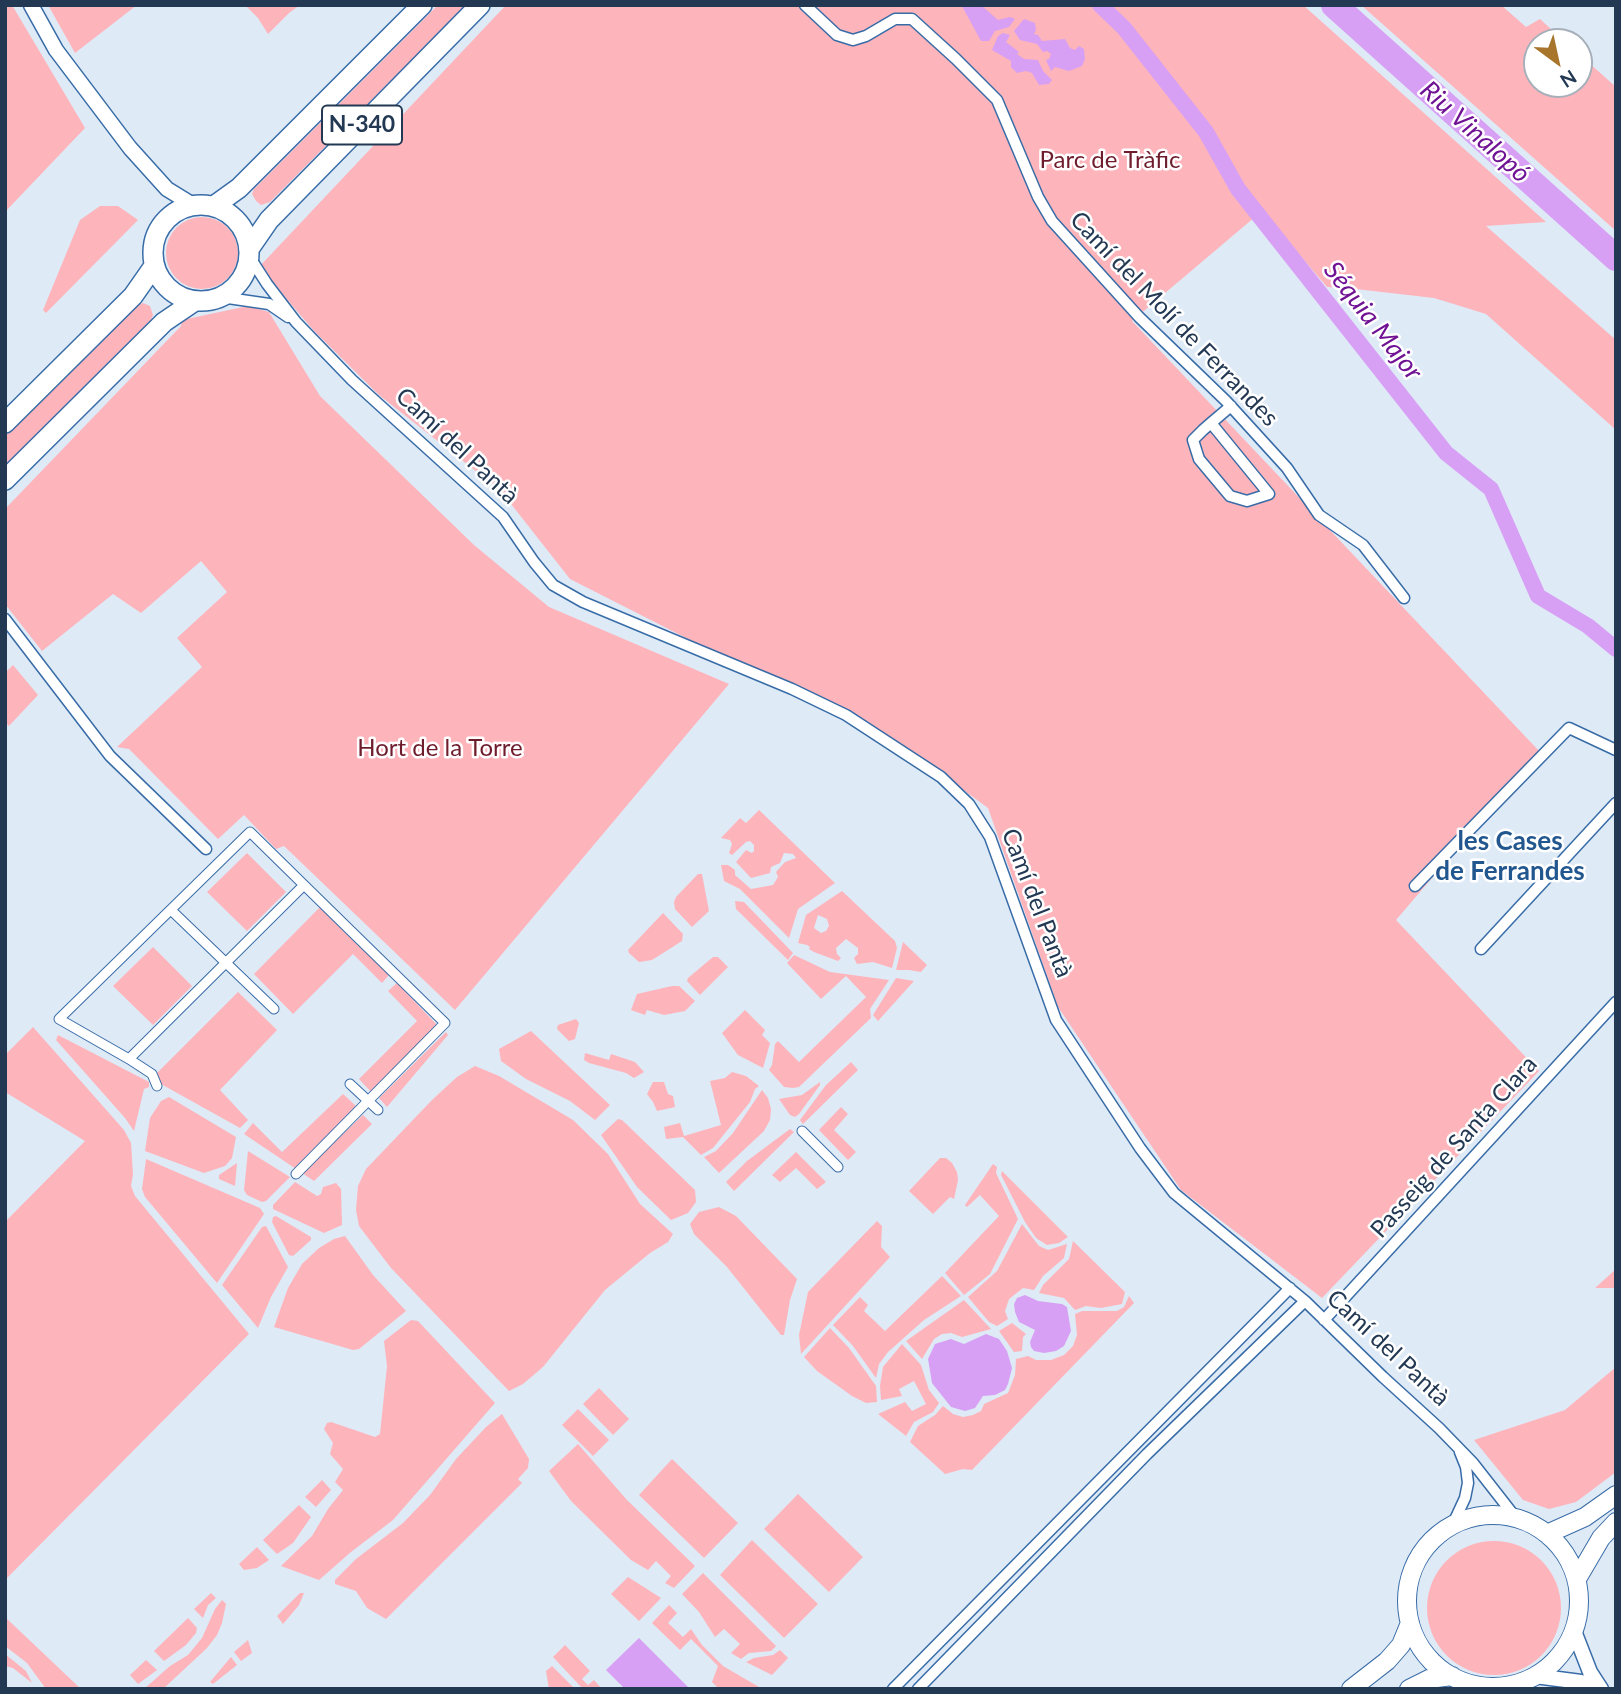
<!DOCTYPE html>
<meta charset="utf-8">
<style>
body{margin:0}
#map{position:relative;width:1621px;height:1694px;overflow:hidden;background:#dfeaf7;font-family:Lato,sans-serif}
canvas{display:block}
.frame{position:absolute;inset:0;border:7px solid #233953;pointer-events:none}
.north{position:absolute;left:1523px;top:28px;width:70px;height:70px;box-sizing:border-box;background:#fff;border:2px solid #a7b0ba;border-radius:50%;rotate:147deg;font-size:19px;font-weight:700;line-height:28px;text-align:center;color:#233953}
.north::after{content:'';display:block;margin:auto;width:24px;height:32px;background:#a7752b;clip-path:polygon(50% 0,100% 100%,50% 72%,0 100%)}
</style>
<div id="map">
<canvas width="1621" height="1694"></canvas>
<div class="frame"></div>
<div class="north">N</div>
</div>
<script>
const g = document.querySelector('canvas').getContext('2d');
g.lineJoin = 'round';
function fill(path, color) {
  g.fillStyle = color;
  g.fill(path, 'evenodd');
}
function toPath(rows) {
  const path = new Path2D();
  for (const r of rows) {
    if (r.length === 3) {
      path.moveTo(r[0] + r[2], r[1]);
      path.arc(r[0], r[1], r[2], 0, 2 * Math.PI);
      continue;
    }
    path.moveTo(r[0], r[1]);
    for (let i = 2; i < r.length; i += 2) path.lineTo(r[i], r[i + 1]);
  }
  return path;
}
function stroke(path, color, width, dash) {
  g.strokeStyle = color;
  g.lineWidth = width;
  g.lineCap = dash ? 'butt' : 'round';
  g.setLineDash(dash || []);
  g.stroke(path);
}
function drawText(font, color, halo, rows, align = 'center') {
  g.font = font + ' Lato,sans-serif';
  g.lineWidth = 5;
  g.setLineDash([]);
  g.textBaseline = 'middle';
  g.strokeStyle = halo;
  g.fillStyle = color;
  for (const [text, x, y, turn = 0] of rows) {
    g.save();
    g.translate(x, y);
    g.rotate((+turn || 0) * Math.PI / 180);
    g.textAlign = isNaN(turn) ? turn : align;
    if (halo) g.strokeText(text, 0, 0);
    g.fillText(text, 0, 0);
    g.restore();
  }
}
const green = toPath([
 [5,5,12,5,85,128,5,212],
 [48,5,137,5,75,53],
 [245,5,300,5,289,13,268,34,258,18],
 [438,5,466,5,270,202,261,205,256,201,252,194,254,189],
 [506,5,1303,5,1546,222,1486,226,1616,340,1616,430,1486,314,1434,298,1347,288,1327,287,1262,211,1132,321,1540,752,1396,920,1539,1071,1322,1298,1181,1190,1058,1007,988,808,905,747,761,676,570,579,500,490,379,395,315,332,259,267],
 [1361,5,1501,5,1526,27,1540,19,1565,42,1537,42,1537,84,1579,84,1579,54,1616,87,1616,231],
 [100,206,118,206,138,220,46,313,43,310,80,220],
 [202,253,36],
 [143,303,150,306,153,315,149,325,5,469,5,436,132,308],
 [248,306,269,312,320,396,474,545,549,607,729,684,455,1010,284,846,276,849,244,815,218,839,129,749,117,747,202,667,177,638,227,592,201,561,141,613,113,594,42,651,5,604,5,509,181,326,182,320],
 [13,665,38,695,9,726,5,722,5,673],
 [759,810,835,883,798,909,789,938,740,889,724,881,721,865,728,865,735,870,735,875,751,889,773,885,778,877,776,872,785,862,796,858,793,854,784,853,780,863,771,867,770,873,751,878,736,862,746,850,752,853,754,851,754,845,750,841,746,842,732,855,729,853,732,844,730,840,721,838,740,818,746,823],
 [247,853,286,892,247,931,207,892],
 [698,874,702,874,709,911,692,927,675,909,674,902,676,897],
 [842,891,895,941,897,948,892,968,873,962,857,964,854,958,858,954,858,948,846,939,836,948,837,954,841,958,838,961,814,952,809,949,810,947,807,945,798,943,806,915],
 [818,915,827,919,829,926,826,931,821,933,814,928],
 [735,901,744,902,793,953,788,960,736,909],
 [320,907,389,975,382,983,353,954,293,1014,254,974],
 [663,913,683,934,682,941,652,960,639,962,629,953,628,950],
 [903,942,927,965,921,972,909,970,896,970],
 [153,947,192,986,153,1025,113,986],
 [794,955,830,972,889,980,870,1009,871,1018,799,1087,793,1088,784,1087,769,1070,772,1065,775,1044,778,1041,799,1062,866,997,846,976,821,999,787,963],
 [713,957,718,957,728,967,700,995,687,981,688,978],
 [896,978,914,981,878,1021,873,1015],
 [397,983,438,1026,372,1093,359,1079,417,1021,388,991],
 [672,986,679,986,695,1001,685,1011,664,1015,647,1010,645,1015,631,1010,637,994],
 [238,992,277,1030,220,1090,248,1120,240,1128,161,1084,156,1074],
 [745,1010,765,1030,762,1035,770,1043,763,1068,738,1055,722,1033],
 [576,1019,579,1023,575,1039,569,1041,557,1029,558,1025],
 [33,1027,124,1130,131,1143,133,1174,131,1186,135,1196,249,1334,5,1580,5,1222,85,1141,5,1092,5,1055],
 [531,1031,610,1105,595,1120,570,1101,526,1079,501,1061,499,1049],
 [446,1032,448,1035,387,1107,379,1098],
 [58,1035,149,1082,149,1087,144,1089,134,1131,125,1118,56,1040],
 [585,1053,609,1060,611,1054,635,1062,644,1072,634,1078,626,1073,589,1063,584,1060],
 [851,1062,858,1070,803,1124,800,1120,826,1085],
 [475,1066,499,1076,573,1120,608,1154,640,1204,673,1234,668,1242,650,1253,605,1290,543,1367,523,1384,509,1391,391,1268,359,1226,356,1210,358,1186,366,1169,432,1100,457,1077],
 [732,1072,746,1076,759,1086,755,1089,750,1102,713,1148,701,1155,683,1137,666,1139,664,1127,680,1123,684,1136,721,1125,710,1081,725,1078],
 [653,1082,664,1082,668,1094,673,1096,675,1107,657,1111,653,1102,647,1094],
 [820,1082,820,1085,799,1114,795,1117,790,1115,779,1099,802,1095],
 [762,1090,768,1098,771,1109,770,1120,764,1131,719,1173,704,1157,716,1151,733,1133],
 [343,1094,356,1106,296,1169,244,1134,253,1123,282,1152],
 [169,1097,236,1137,232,1158,225,1166,204,1173,145,1151,150,1118,161,1101],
 [841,1107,848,1114,834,1130,856,1152,848,1160,819,1130],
 [363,1115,372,1124,314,1181,302,1173],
 [618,1119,622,1120,695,1190,696,1202,688,1213,671,1220,637,1187,601,1135],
 [790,1129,794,1132,734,1191,726,1182,747,1161],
 [248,1151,290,1177,266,1201,262,1202,247,1195,244,1190],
 [796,1152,826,1182,817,1189,796,1168,780,1182,772,1175],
 [940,1158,946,1158,952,1163,957,1172,958,1180,954,1199,950,1197,933,1214,909,1191],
 [146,1159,260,1208,264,1214,217,1283,145,1197,142,1189],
 [237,1163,235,1186,219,1179,219,1175],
 [993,1164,997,1167,996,1173,1018,1219,990,1274,964,1295,945,1273,999,1216,980,1195,967,1207,965,1205],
 [1002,1171,1068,1237,1059,1243,1047,1245,1036,1238,1025,1222,1001,1175],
 [295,1182,317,1196,321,1194,323,1187,336,1183,341,1189,342,1225,324,1233,273,1209,273,1205],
 [719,1207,736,1216,797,1279,790,1300,784,1335,781,1335,727,1267,694,1234,690,1224,699,1212],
 [276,1216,311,1237,311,1240,293,1256,289,1255,272,1222,273,1217],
 [877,1221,882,1226,881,1247,890,1257,801,1354,799,1335,808,1292],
 [1022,1224,1039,1246,1048,1250,1067,1244,1064,1258,1043,1276,1034,1290,1023,1288,1009,1299,1005,1311,1008,1319,997,1326,989,1322,968,1297,997,1271],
 [266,1226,288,1267,271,1297,258,1328,222,1285,262,1227],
 [345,1236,373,1275,406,1311,359,1349,353,1350,274,1327,288,1288,302,1264,319,1248,334,1239],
 [1073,1241,1125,1292,1122,1304,1101,1308,1086,1306,1075,1310,1064,1298,1039,1293,1043,1285,1069,1259],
 [1616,1269,1616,1288,1595,1288],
 [942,1276,961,1296,924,1320,888,1352,879,1364,876,1378,853,1346,833,1325,860,1297,868,1305,864,1311,885,1331],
 [1129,1296,1134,1303,972,1470,963,1469,945,1474,910,1442,918,1426,935,1415,943,1406,953,1414,963,1417,973,1415,981,1411,984,1404,1008,1393,1015,1375,1016,1359,1028,1356,1036,1360,1051,1360,1064,1355,1073,1346,1077,1335,1075,1314,1082,1311,1117,1311,1124,1307],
 [964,1300,991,1329,962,1337,951,1333,942,1334,934,1339,922,1359,906,1341],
 [411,1320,418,1321,495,1403,393,1520,351,1552,319,1580,281,1566,312,1536,328,1509,343,1490,335,1482,343,1469,330,1454,333,1443,324,1429,327,1423,331,1422,375,1437,380,1434,387,1366,384,1341],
 [1012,1323,1026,1334,1023,1337,1022,1351,1014,1352,999,1331],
 [830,1328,849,1348,876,1386,877,1402,866,1403,852,1396,817,1371,804,1357],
 [902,1344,921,1365,929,1390,939,1403,933,1412,914,1422,906,1436,878,1414,905,1402,912,1411,926,1404,914,1381,899,1389,902,1396,881,1400,880,1386,883,1367],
 [1616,1367,1616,1472,1576,1502,1549,1509,1523,1500,1474,1440,1565,1410],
 [599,1388,629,1419,613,1435,583,1404],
 [578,1409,609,1440,593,1456,562,1425],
 [502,1414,529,1459,528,1468,518,1479,522,1483,386,1619,367,1608,356,1591,335,1584,335,1580,356,1559,403,1523,430,1495,456,1459,486,1427],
 [578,1444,627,1500,695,1566,674,1588,665,1583,671,1576,656,1561,648,1570,631,1560,571,1501,549,1471],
 [672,1459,738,1523,704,1558,639,1495],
 [322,1480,331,1490,316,1507,305,1497],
 [798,1494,863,1557,829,1592,764,1529],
 [299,1505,311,1517,293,1543,277,1554,263,1540],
 [752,1540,818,1604,784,1638,720,1575],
 [1494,1608,67],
 [257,1547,269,1560,257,1568,244,1570,239,1564],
 [703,1573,776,1646,771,1651,749,1653,741,1659,731,1653,740,1644,724,1629,715,1637,699,1612,682,1594],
 [628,1577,661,1598,639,1621,611,1594],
 [211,1593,216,1598,208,1605,203,1618,194,1609],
 [300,1593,304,1593,299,1605,283,1624,277,1616],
 [222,1600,226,1604,222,1623,217,1635,207,1648,163,1689,144,1689,170,1666,188,1655,202,1638,215,1609],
 [669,1605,677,1613,668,1623,683,1637,691,1629,702,1645,723,1666,759,1687,719,1689,712,1682,718,1666,691,1639,680,1650,652,1623],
 [5,1617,81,1689,46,1689,27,1663,5,1646],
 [188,1618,197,1628,196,1633,186,1645,164,1661,154,1651],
 [248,1640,252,1653,241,1661,234,1652],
 [565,1645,590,1671,582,1679,588,1685,594,1680,602,1689,583,1689,553,1657],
 [780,1650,788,1658,772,1675,746,1662,754,1658,773,1655],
 [5,1654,26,1671,32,1683,13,1668,5,1666],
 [231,1657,237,1665,213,1684,210,1682],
 [146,1660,157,1670,138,1684,130,1675],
 [552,1666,575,1689,549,1689,546,1671]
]);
const water = toPath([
 [959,5,981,5,998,20,1010,17,1015,19,1009,27,995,31,989,41,981,41,963,8],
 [1024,19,1035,23,1036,30,1034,34,1038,35,1042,41,1065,39,1070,48,1075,50,1079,46,1084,49,1085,59,1082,66,1069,71,1055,67,1051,71,1046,60,1049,59,1051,54,1047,51,1043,52,1037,44,1020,40,1014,31],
 [1003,33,1010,35,1006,42,1019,52,1017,54,1024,59,1038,60,1043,71,1052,80,1049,84,1039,85,1032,73,1026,71,1017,73,1011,67,1011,61,992,50,998,36],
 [1025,1295,1038,1301,1062,1304,1067,1307,1071,1331,1064,1346,1056,1351,1044,1353,1034,1351,1031,1347,1030,1342,1035,1330,1019,1322,1015,1312,1014,1304,1017,1298],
 [986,1334,999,1339,1007,1351,1012,1368,1008,1384,1005,1390,995,1395,983,1396,975,1408,965,1411,951,1407,932,1383,928,1359,935,1344,951,1339,964,1344],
 [639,1638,690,1689,625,1689,606,1670]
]);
const canal = toPath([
 [1100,5,1124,28,1206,132,1238,189,1446,453,1491,489,1538,596,1588,626,1616,649]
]);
const river = toPath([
 [1334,5,1616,258]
]);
const pedestrian = toPath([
 [171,910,274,1009],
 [129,1059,152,1074,157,1086],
 [350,1084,378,1110],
 [802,1131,838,1167],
 [296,1174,445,1023,304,885,250,832,59,1019,129,1059,304,885]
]);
const minor = toPath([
 [805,5,837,35,853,40,866,36,895,19,912,19,956,59,997,100,1038,197,1052,221,1139,317,1226,401,1287,468,1319,515,1363,545,1404,598],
 [249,256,267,284,296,322,352,380,503,517,534,562,553,585,583,602,792,689,846,715,941,777,969,804,990,837,1056,1020,1140,1148,1174,1193,1305,1301,1383,1377,1439,1428,1473,1463,1516,1518],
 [221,297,269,304,288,317],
 [1211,423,1269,494,1247,501,1230,496,1199,459,1193,440,1203,430,1211,423,1231,406],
 [5,619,110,756,206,849],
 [1415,886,1569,728,1616,750],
 [1481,949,1616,803],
 [1324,1320,1616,1002],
 [1452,1526,1465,1498,1468,1483,1466,1467,1460,1452],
 [893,1689,1290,1288],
 [918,1689,1147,1454,1305,1301]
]);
const tertiary = toPath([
 [31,5,56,50,130,148,167,189,193,205],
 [1574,1631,1590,1672,1601,1689],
 [1535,1676,1581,1682,1590,1689]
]);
const primary = toPath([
 [1493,1601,86],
 [1547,1534,1585,1517,1616,1495],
 [1577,1579,1601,1538,1616,1522],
 [1351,1689,1387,1661,1401,1645,1410,1623],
 [1409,1689,1429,1679,1452,1676]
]);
const trunk = toPath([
 [201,253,48],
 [214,206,239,188,422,5],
 [249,249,269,220,480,5],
 [5,423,133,296,154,266],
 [5,480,164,322,195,301]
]);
const shields = [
 [362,125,80]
];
const shieldNames = [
 ["N-340",362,125]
];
const parkNames = [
 ["Parc de Tràfic",1110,160],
 ["Hort de la Torre",440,748]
];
const streetNames = [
 ["Camí del Molí de Ferrandes",1174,319,46],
 ["Camí del Pantà",457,446,43],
 ["Camí del Pantà",1037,903,69],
 ["Passeig de Santa Clara",1454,1147,-48],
 ["Camí del Pantà",1388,1348,43]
];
const waterNames = [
 ["Riu Vinalopó",1475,132,42],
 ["Séquia Major",1373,321,52]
];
const neighbourhoodNames = [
 ["les Cases",1510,842],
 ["de Ferrandes",1510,872]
];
fill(green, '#feb4bb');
fill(water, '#d7a0f4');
stroke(canal, '#d7a0f4', 16);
stroke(river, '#d7a0f4', 26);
stroke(pedestrian, '#386ca7', 11);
stroke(minor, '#386ca7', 13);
stroke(tertiary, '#386ca7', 17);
stroke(primary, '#386ca7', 20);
stroke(trunk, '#386ca7', 22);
stroke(pedestrian, '#fff', 9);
stroke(minor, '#fff', 10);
stroke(tertiary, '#fff', 14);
stroke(primary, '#fff', 18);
stroke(trunk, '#fff', 19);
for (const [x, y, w] of shields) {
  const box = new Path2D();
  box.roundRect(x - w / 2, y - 19.5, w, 39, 5);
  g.fillStyle = '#fff';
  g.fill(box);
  stroke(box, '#233953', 2);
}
drawText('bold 23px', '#233953', null, shieldNames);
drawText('24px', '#6f1d2d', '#fff', parkNames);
drawText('24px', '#233953', '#fff', streetNames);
drawText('italic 26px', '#6f1293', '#fff', waterNames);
drawText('bold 26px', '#22568f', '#fff', neighbourhoodNames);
</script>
